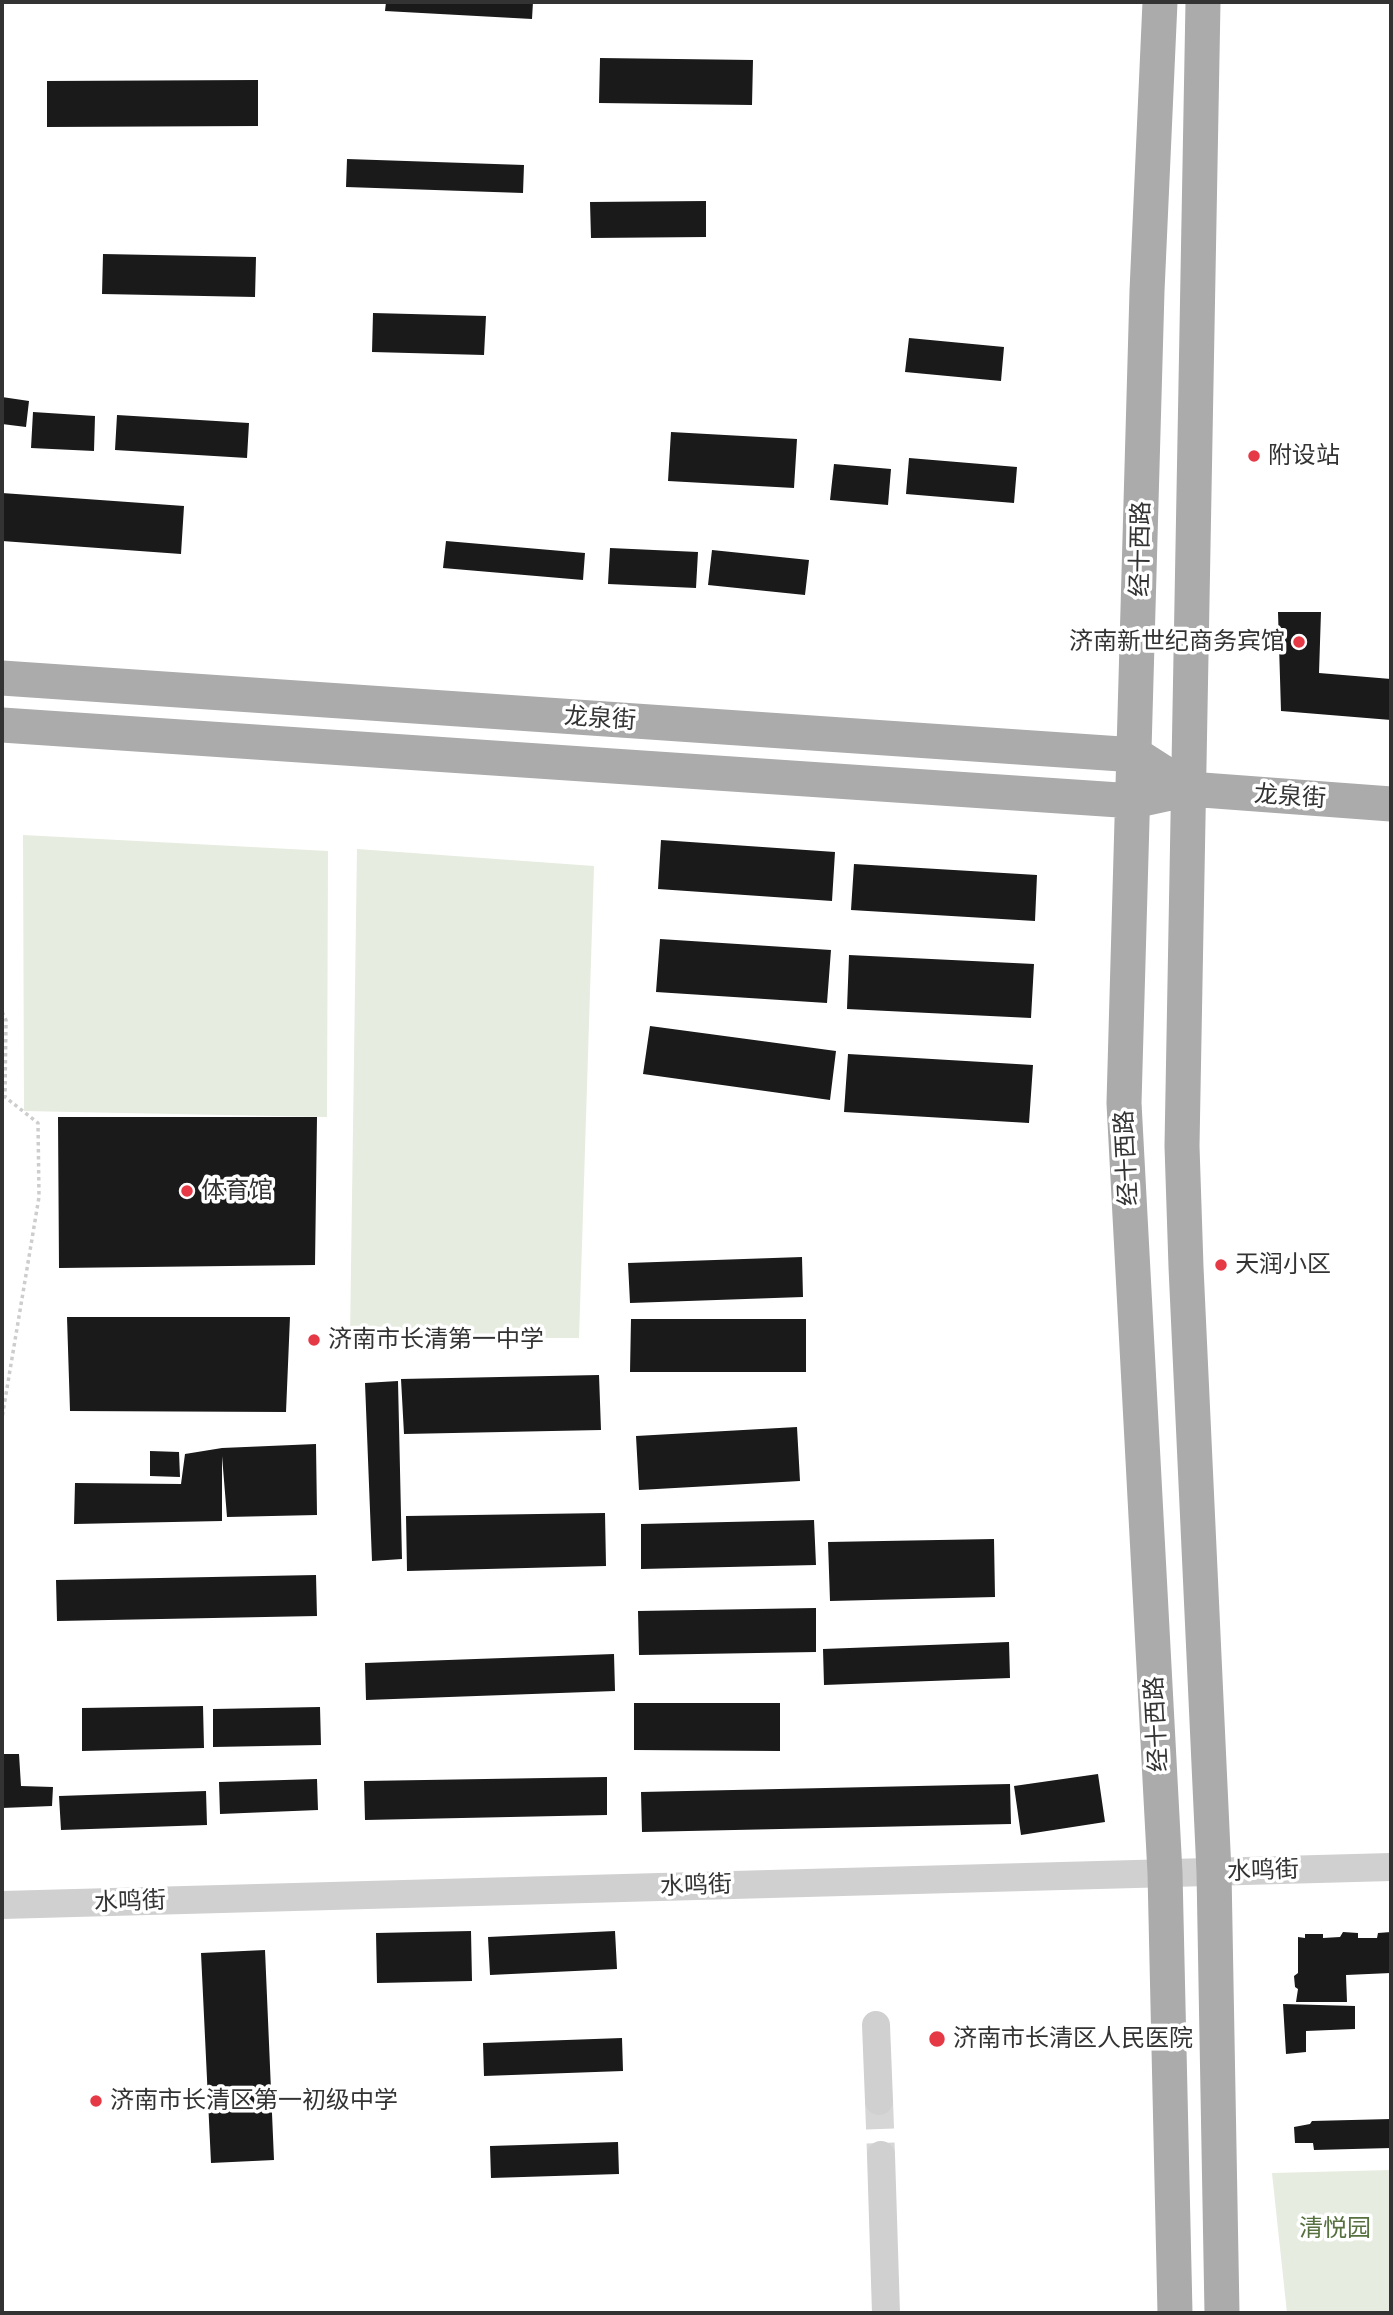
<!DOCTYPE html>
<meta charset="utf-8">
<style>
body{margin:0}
#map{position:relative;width:1393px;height:2315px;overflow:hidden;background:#fff;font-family:"Work Sans",sans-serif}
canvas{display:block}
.frame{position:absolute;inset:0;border:4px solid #333;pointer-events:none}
</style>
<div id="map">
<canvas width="1393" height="2315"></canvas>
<div class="frame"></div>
</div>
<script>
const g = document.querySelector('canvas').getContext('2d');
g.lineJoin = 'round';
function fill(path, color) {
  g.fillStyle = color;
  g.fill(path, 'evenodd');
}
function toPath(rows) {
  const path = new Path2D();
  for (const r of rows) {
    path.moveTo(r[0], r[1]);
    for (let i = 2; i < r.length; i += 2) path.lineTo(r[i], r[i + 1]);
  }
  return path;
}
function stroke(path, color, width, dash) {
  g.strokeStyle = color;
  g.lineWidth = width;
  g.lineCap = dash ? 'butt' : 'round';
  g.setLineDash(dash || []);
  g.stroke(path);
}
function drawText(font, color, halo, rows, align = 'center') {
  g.font = font + ' "Work Sans","Noto Sans SC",sans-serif';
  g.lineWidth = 7;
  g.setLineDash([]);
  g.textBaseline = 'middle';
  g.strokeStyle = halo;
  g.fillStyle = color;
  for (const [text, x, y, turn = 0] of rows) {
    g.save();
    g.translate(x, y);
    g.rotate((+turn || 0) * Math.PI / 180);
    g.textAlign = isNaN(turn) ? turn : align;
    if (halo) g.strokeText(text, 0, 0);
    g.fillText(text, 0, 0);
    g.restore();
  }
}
const green = toPath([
 [23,835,328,851,327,1117,24,1111],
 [357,849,594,866,579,1338,350,1338],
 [1391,2170,1391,2313,1287,2313,1272,2173]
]);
const building = toPath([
 [386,2,533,2,532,19,385,11],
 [600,58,753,60,752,105,599,103],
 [258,80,258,126,47,127,47,81],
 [347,159,524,165,523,193,346,187],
 [706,201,706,237,591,238,590,202],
 [103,254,256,257,255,297,102,294],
 [373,313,486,316,484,355,372,352],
 [909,338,1004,347,1001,381,905,372],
 [2,397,29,401,26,427,2,424],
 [33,412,95,416,94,451,31,448],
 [117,415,249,423,247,458,115,450],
 [671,432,797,439,794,488,668,481],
 [909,458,1017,467,1014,503,906,494],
 [834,464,891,469,888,505,830,500],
 [2,493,184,506,181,554,2,541],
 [446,541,585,553,583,580,443,568],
 [610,548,698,552,696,588,608,584],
 [712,550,809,560,805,595,708,585],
 [1278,612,1321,612,1319,673,1391,679,1391,720,1281,711],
 [661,840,835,852,832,901,658,889],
 [854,864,1037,875,1035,921,851,910],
 [660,939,831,950,827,1003,656,992],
 [849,955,1034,964,1031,1018,847,1009],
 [650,1026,836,1051,830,1100,643,1074],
 [848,1054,1033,1065,1029,1123,844,1112],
 [58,1117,317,1117,315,1265,59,1268],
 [802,1257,803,1297,630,1303,628,1263],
 [67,1317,290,1317,286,1412,70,1411],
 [631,1319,806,1319,806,1372,630,1372],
 [599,1375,601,1430,404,1434,401,1379],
 [398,1381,402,1559,372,1561,365,1383],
 [797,1427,800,1481,639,1490,636,1436],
 [316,1444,317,1515,227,1517,222,1456,222,1521,74,1524,75,1483,181,1484,185,1454,222,1448],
 [150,1451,179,1452,180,1477,150,1476],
 [605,1513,606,1566,407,1571,406,1516],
 [814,1520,816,1565,641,1569,641,1524],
 [994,1539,995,1597,830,1601,828,1542],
 [316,1575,317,1616,57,1621,56,1580],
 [816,1608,816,1652,639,1655,638,1611],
 [1009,1642,1010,1678,824,1685,823,1649],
 [614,1654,615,1691,366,1700,365,1663],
 [634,1703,780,1703,780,1751,634,1750],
 [203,1706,204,1748,82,1751,82,1708],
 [320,1707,321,1745,213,1747,213,1709],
 [2,1754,19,1754,21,1786,53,1787,52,1806,2,1808],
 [1098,1774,1105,1822,1021,1835,1014,1786],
 [607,1777,607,1815,365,1820,364,1781],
 [317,1779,318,1810,220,1814,219,1782],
 [1010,1784,1011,1824,642,1832,641,1792],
 [206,1791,207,1825,61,1830,59,1796],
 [471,1931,472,1981,377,1983,376,1933],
 [615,1931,617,1969,490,1975,488,1937],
 [1343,1932,1358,1933,1358,1938,1377,1938,1378,1933,1391,1932,1391,1973,1346,1975,1347,2002,1296,2002,1298,1989,1295,1987,1294,1976,1298,1973,1298,1937,1305,1938,1305,1934,1323,1934,1323,1938,1340,1937],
 [265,1950,274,2160,211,2163,201,1953],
 [1283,2004,1355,2006,1355,2029,1306,2031,1306,2052,1286,2054],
 [622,2038,623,2071,484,2076,483,2043],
 [1391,2119,1391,2148,1314,2150,1313,2143,1295,2143,1294,2127,1310,2124,1312,2121],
 [618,2142,619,2174,491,2178,490,2146]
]);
const minorTunnel = toPath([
 [879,2101,881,2155]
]);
const path = toPath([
 [2,1012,6,1020,5,1097,38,1123,39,1197,2,1418]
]);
const minor = toPath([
 [2,1905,1391,1867],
 [876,2025,879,2101],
 [881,2155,886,2313]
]);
const major = toPath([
 [1160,2,1147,291,1124,1103,1165,1873,1175,2313],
 [1203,2,1182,1146,1186,1267,1214,1872,1222,2313],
 [2,678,1136,755,1189,789],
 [2,725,1134,801,1189,789,1391,804]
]);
const markers = [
 [1254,456,7,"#e63946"],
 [1299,642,7,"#e63946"],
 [187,1191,7,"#e63946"],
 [1221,1265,7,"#e63946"],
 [314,1340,7,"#e63946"],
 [937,2039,9,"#e63946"],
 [96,2101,7,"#e63946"]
];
const poiNames = [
 ["附设站",1268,456],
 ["济南新世纪商务宾馆",1285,642,"right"],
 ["体育馆",201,1191],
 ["天润小区",1235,1265],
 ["济南市长清第一中学",328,1340],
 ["济南市长清区人民医院",953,2039],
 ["济南市长清区第一初级中学",110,2101]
];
const streetNames = [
 ["经十西路",1141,549,-89],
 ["龙泉街",600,719,4],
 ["龙泉街",1290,797,4],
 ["经十西路",1127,1158,-93],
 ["经十西路",1157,1724,-93],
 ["水鸣街",1263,1871,-2],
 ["水鸣街",696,1886,-2],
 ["水鸣街",130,1902,-2]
];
const parkNames = [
 ["清悦园",1335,2229]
];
fill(green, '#e6ecdf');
fill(building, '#1a1a1a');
stroke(minorTunnel, '#d6d6d6', 28, [28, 14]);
stroke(path, '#cdcdcd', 3.5, [3.5, 3.5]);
stroke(minor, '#d0d0d0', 28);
stroke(major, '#ababab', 35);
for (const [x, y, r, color] of markers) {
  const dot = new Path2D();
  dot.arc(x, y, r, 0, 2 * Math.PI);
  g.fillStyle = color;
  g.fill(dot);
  stroke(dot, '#fff', 2.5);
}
drawText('24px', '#333', '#fff', poiNames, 'left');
drawText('24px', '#333', '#fff', streetNames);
drawText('24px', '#56703f', '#fff', parkNames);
</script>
